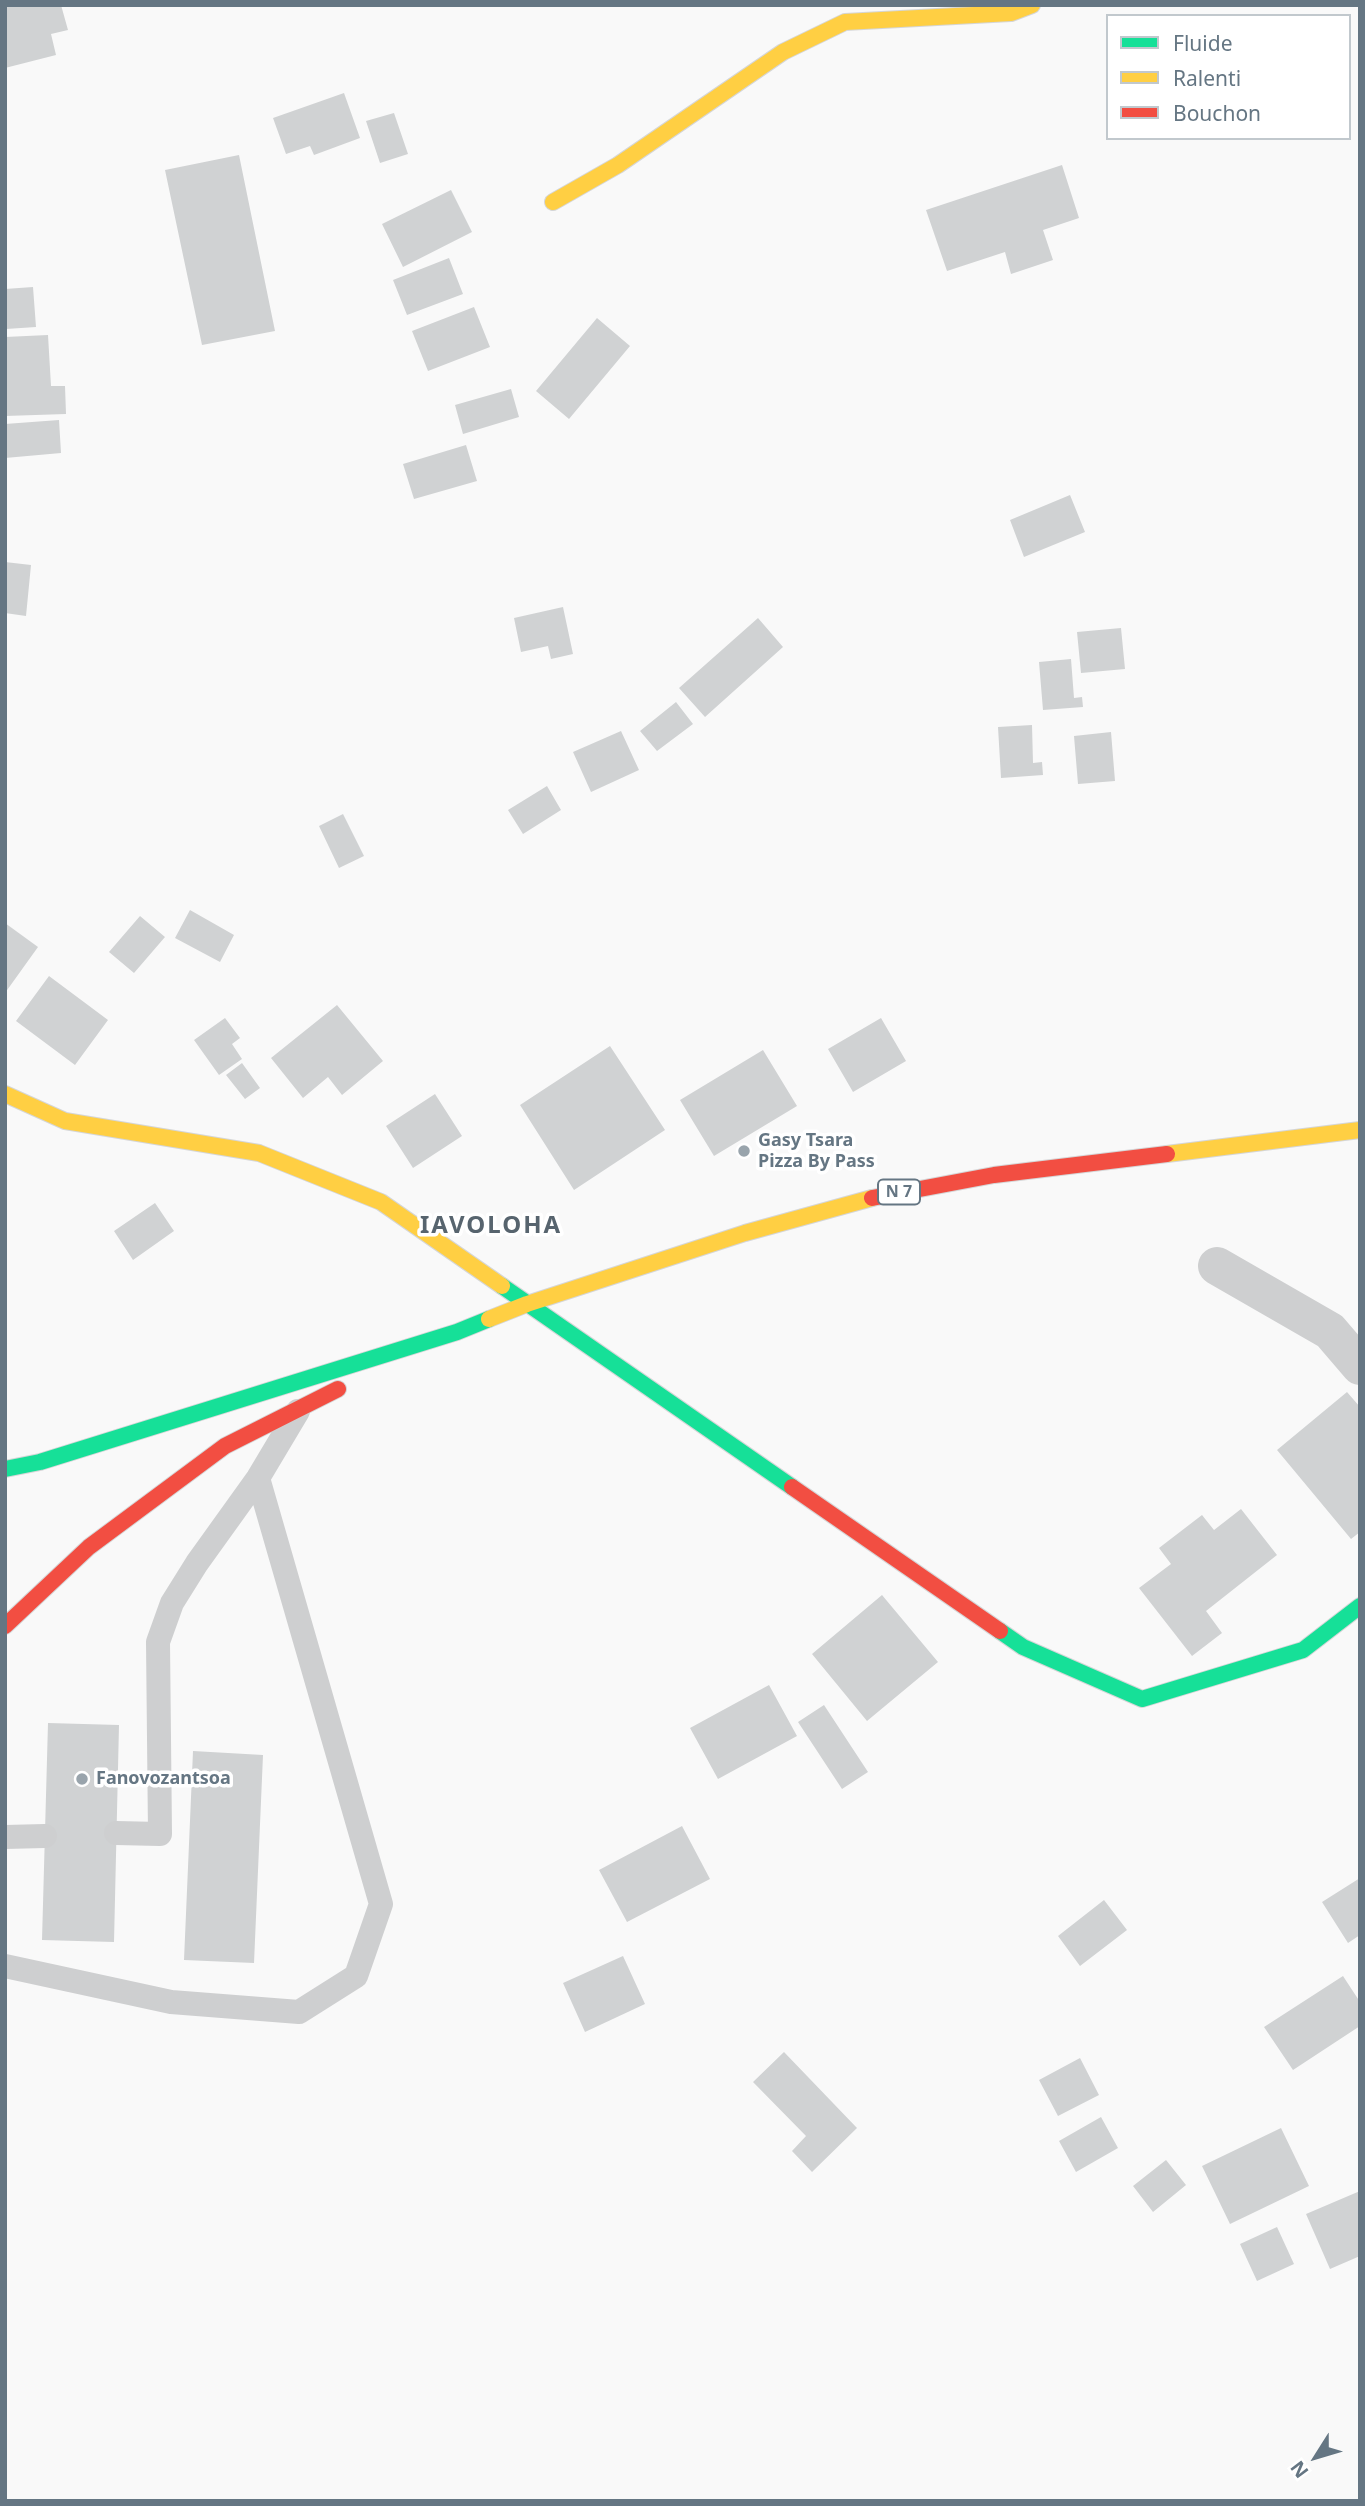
<!DOCTYPE html>
<style>
body{margin:0}
#map{position:relative;width:1365px;height:2506px;overflow:hidden;background:#f9f9f9;font-family:"Noto Sans",sans-serif}
canvas{display:block}
.frame{position:absolute;inset:0;border:7px solid #657683;pointer-events:none}
.legend{position:absolute;left:1106px;top:14px;width:245px;height:126px;box-sizing:border-box;background:#fff;border:2px solid #c1c8cd;margin:0;padding:9px 12px;list-style:none;font-size:21px;color:#657683}
.legend li{display:flex;align-items:center;gap:14px;height:35px}
.legend b{width:35px;border:2px solid #c1c8cd}
.north{position:absolute;left:1281px;top:2422px;width:70px;height:70px;-webkit-text-stroke:5px #fff;paint-order:stroke;rotate:233deg;font-size:19px;font-weight:700;line-height:28px;text-align:center;color:#657683}
.north::after{content:'';display:block;margin:auto;width:24px;height:32px;background:#657683;clip-path:polygon(50% 0,100% 100%,50% 72%,0 100%)}
</style>
<div id="map">
<canvas width="1365" height="2506"></canvas>
<div class="frame"></div>
<ul class="legend">
<li><b style="height:9px;background:#16e098"></b>Fluide</li>
<li><b style="height:9px;background:#ffcf43"></b>Ralenti</li>
<li><b style="height:9px;background:#f24e42"></b>Bouchon</li>
</ul>
<div class="north">N</div>
</div>
<script>
const g = document.querySelector('canvas').getContext('2d');
g.lineJoin = 'round';
function fill(path, color) {
  g.fillStyle = color;
  g.fill(path, 'evenodd');
}
function toPath(rows) {
  const path = new Path2D();
  for (const r of rows) {
    path.moveTo(r[0], r[1]);
    for (let i = 2; i < r.length; i += 2) path.lineTo(r[i], r[i + 1]);
  }
  return path;
}
function stroke(path, color, width, dash) {
  g.strokeStyle = color;
  g.lineWidth = width;
  g.lineCap = dash ? 'butt' : 'round';
  g.setLineDash(dash || []);
  g.stroke(path);
}
function drawText(font, color, halo, rows, align = 'center') {
  g.font = font + ' "Noto Sans",sans-serif';
  g.lineWidth = 7;
  g.setLineDash([]);
  g.textBaseline = 'middle';
  g.strokeStyle = halo;
  g.fillStyle = color;
  for (const [text, x, y, turn = 0] of rows) {
    g.save();
    g.translate(x, y);
    g.rotate((+turn || 0) * Math.PI / 180);
    g.textAlign = isNaN(turn) ? turn : align;
    if (halo) g.strokeText(text, 0, 0);
    g.fillText(text, 0, 0);
    g.restore();
  }
}
const building = toPath([
 [5,5,61,5,68,30,51,34,56,55,5,68],
 [344,93,360,138,314,155,310,146,286,154,273,118],
 [394,113,408,154,380,163,366,121],
 [239,155,275,331,202,345,165,170],
 [1062,165,1079,218,1043,230,1053,260,1011,274,1005,252,947,271,926,210],
 [451,190,472,232,403,267,382,224],
 [449,258,463,294,407,315,393,280],
 [33,287,36,327,6,329,5,289],
 [474,307,490,347,428,371,412,331],
 [597,318,630,346,569,419,536,391],
 [48,335,51,386,65,386,66,414,5,416,5,337],
 [511,389,519,417,463,434,455,405],
 [59,420,61,453,5,458,5,424],
 [466,445,477,481,414,499,403,464],
 [1070,495,1085,532,1024,557,1010,520],
 [5,562,31,565,26,616,5,613],
 [563,607,573,654,551,659,548,646,521,652,514,618],
 [758,618,783,647,705,717,679,688],
 [1121,628,1125,669,1081,673,1077,632],
 [1071,659,1074,698,1082,697,1083,707,1043,710,1039,662],
 [676,702,693,724,657,751,640,731],
 [1032,725,1033,763,1042,762,1043,775,1001,778,998,727],
 [621,731,639,770,591,792,573,752],
 [1111,732,1115,781,1078,784,1074,736],
 [547,786,561,810,523,834,508,810],
 [343,814,364,856,339,868,319,826],
 [190,910,234,935,220,962,175,938],
 [140,916,165,937,134,973,109,952],
 [5,923,38,947,5,993],
 [49,976,108,1020,75,1065,16,1021],
 [337,1005,383,1061,342,1095,328,1077,303,1098,271,1058],
 [225,1018,240,1038,232,1044,242,1059,219,1075,194,1040],
 [881,1018,906,1061,853,1092,828,1049],
 [610,1046,665,1130,574,1190,520,1105],
 [763,1050,797,1106,714,1156,680,1100],
 [242,1063,260,1088,245,1099,226,1075],
 [435,1094,462,1136,413,1168,386,1126],
 [155,1203,174,1231,133,1260,114,1231],
 [1347,1392,1360,1407,1360,1532,1351,1539,1277,1450],
 [1241,1509,1277,1555,1206,1611,1222,1633,1192,1656,1139,1588,1171,1564,1159,1548,1202,1515,1214,1530],
 [882,1595,938,1662,867,1721,812,1654],
 [769,1685,797,1736,718,1779,690,1728],
 [824,1705,868,1772,842,1789,798,1722],
 [48,1723,119,1725,114,1942,42,1940],
 [193,1751,263,1755,254,1963,184,1960],
 [682,1826,710,1879,627,1922,599,1870],
 [1360,1878,1360,1935,1348,1943,1322,1902],
 [1104,1900,1127,1930,1080,1966,1058,1936],
 [623,1956,645,2004,585,2032,563,1983],
 [1343,1976,1360,2002,1360,2026,1293,2070,1264,2027],
 [784,2052,857,2128,812,2172,792,2151,806,2136,753,2082],
 [1080,2058,1099,2095,1058,2116,1039,2080],
 [1101,2117,1118,2148,1076,2172,1059,2141],
 [1281,2128,1309,2186,1230,2224,1202,2166],
 [1166,2160,1186,2185,1153,2212,1133,2186],
 [1360,2191,1360,2256,1330,2269,1306,2214],
 [1277,2227,1294,2264,1257,2281,1240,2244]
]);
const lane = toPath([
 [116,1833,160,1834,158,1642,172,1603,197,1563,258,1478,298,1411],
 [5,1837,45,1836],
 [5,1966,171,2002,299,2012,356,1976,381,1904,258,1478]
]);
const street = toPath([
 [1217,1266,1330,1331,1360,1366]
]);
const fast = toPath([
 [502,1286,792,1487],
 [5,1469,40,1462,457,1332,489,1319],
 [1000,1631,1023,1647,1142,1699,1303,1650,1360,1606]
]);
const slow = toPath([
 [553,202,618,165,783,52,845,22,1011,13,1032,5],
 [5,1094,65,1121,259,1153,381,1202,502,1286],
 [1167,1154,1360,1130],
 [489,1319,527,1304,745,1233,872,1198]
]);
const jam = toPath([
 [872,1198,994,1175,1167,1154],
 [792,1487,1000,1631],
 [5,1626,89,1547,225,1446,338,1389]
]);
const markers = [
 [744,1151,7,"#99a4ac"],
 [82,1779,7,"#99a4ac"]
];
const shields = [
 [899,1192,42]
];
const shieldNames = [
 ["N 7",899,1192]
];
const poiNames = [
 ["Gasy Tsara",758,1141],
 ["Pizza By Pass",758,1162],
 ["Fanovozantsoa",96,1779]
];
const districtNames = [
 ["IAVOLOHA",491,1226]
];
fill(building, '#d0d2d3');
stroke(fast, '#d5d6d7', 18);
stroke(slow, '#d5d6d7', 18);
stroke(jam, '#d5d6d7', 18);
stroke(lane, '#cecfd0', 24);
stroke(street, '#cecfd0', 38);
stroke(fast, '#16e098', 16);
stroke(slow, '#ffcf43', 16);
stroke(jam, '#f24e42', 16);
for (const [x, y, r, color] of markers) {
  const dot = new Path2D();
  dot.arc(x, y, r, 0, 2 * Math.PI);
  g.fillStyle = color;
  g.fill(dot);
  stroke(dot, '#fff', 2.5);
}
for (const [x, y, w] of shields) {
  const box = new Path2D();
  box.roundRect(x - w / 2, y - 12.5, w, 25, 5);
  g.fillStyle = '#fff';
  g.fill(box);
  stroke(box, '#657683', 2);
}
drawText('bold 16px', '#657683', null, shieldNames);
drawText('bold 18px', '#657683', '#fff', poiNames, 'left');
g.letterSpacing = '2px';
drawText('bold 24px', '#57646e', '#fff', districtNames);
g.letterSpacing = '0px';
</script>
